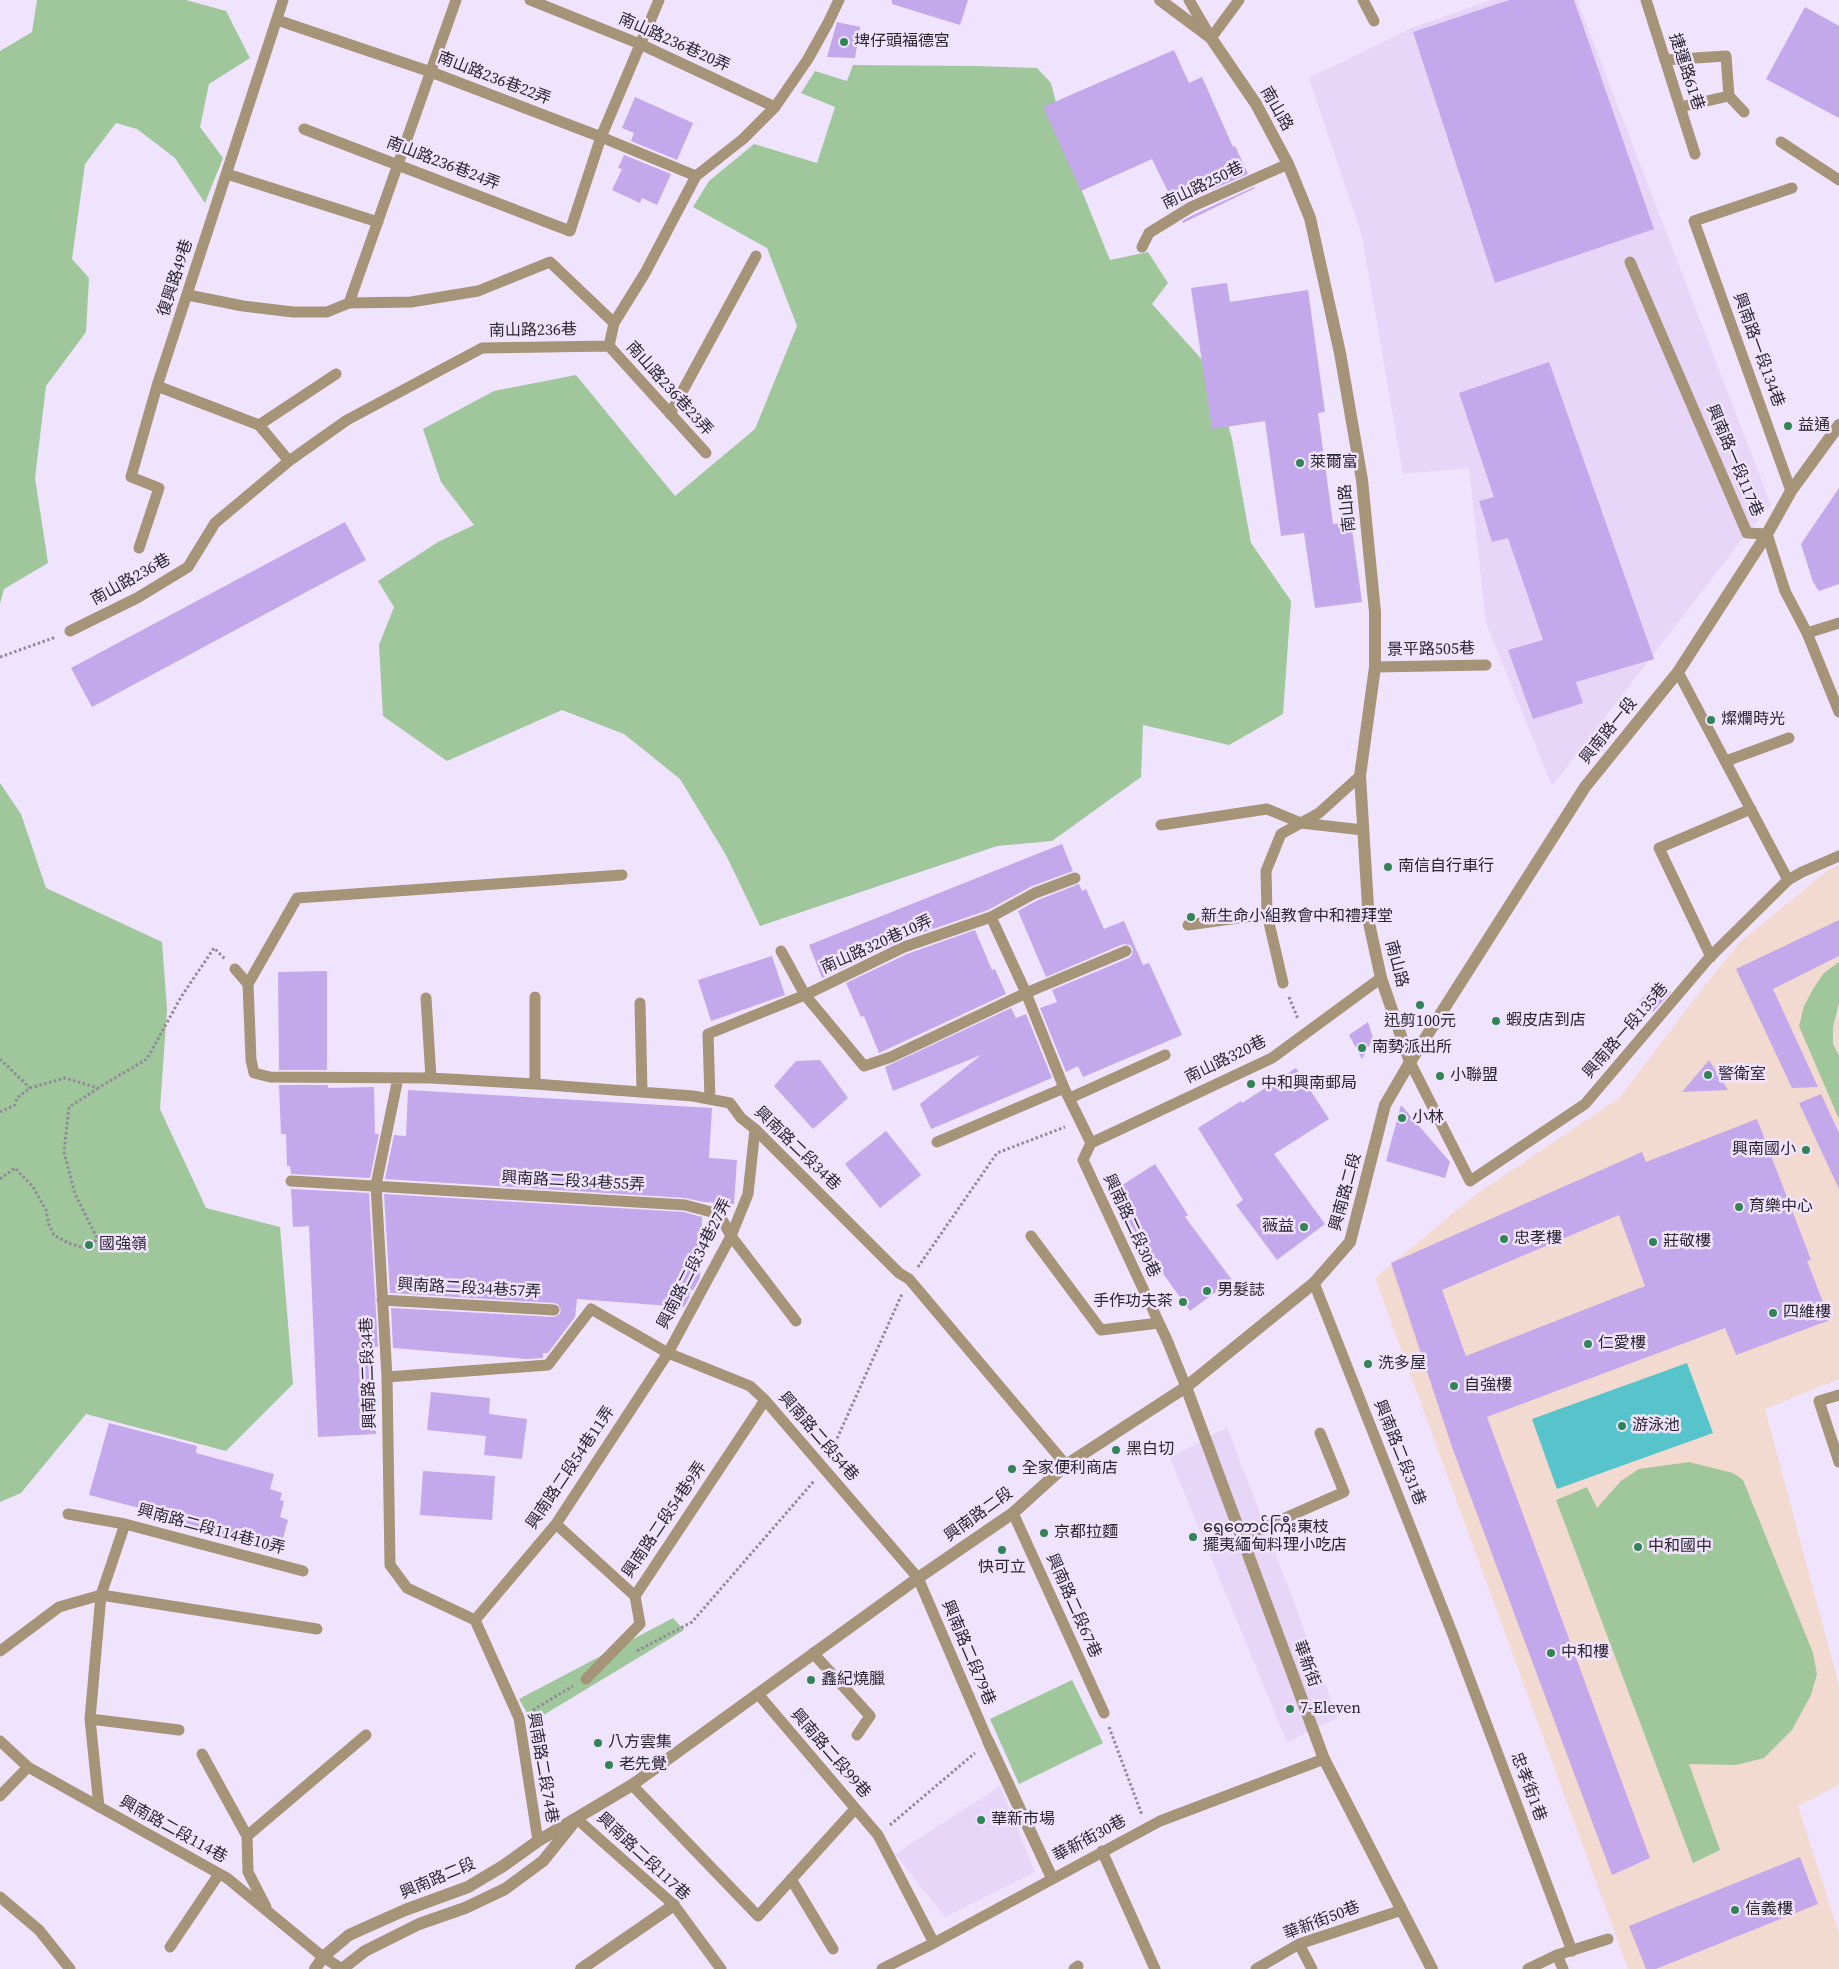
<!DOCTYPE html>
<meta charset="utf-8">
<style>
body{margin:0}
canvas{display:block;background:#f0e3fd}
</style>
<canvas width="1839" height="1969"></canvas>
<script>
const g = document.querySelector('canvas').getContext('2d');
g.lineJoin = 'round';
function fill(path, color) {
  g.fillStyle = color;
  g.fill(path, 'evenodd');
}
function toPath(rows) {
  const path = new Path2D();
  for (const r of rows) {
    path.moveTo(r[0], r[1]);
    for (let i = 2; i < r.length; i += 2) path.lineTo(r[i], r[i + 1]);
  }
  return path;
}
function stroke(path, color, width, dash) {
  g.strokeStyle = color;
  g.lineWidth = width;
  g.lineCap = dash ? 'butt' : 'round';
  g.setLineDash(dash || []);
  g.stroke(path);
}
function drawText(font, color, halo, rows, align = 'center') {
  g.font = font + ' "Source Serif 4","Noto Sans TC","Noto Sans Myanmar",serif';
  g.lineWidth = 5;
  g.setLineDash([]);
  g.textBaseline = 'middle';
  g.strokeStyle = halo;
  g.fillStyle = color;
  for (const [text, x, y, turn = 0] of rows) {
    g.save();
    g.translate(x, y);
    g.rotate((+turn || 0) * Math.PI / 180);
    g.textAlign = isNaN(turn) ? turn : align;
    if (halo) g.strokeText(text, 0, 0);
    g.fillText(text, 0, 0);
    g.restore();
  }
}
const built = toPath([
 [1491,0,1577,0,1771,505,1747,533,1552,786,1486,623,1469,468,1403,474,1362,236,1309,78,1411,28],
 [1227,1427,1338,1718,1287,1742,1170,1458],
 [1000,1786,1035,1872,945,1917,895,1854]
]);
const education = toPath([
 [1839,865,1839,1379,1765,1409,1839,1686,1839,1785,1798,1806,1839,1933,1839,1969,1628,1969,1375,1278,1475,1195,1619,1098,1709,980,1740,942,1827,871]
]);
const green = toPath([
 [37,0,186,0,226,11,250,58,209,84,200,127,223,158,205,203,175,158,137,129,116,123,85,164,72,259,89,278,86,332,46,386,35,478,48,563,4,589,0,604,0,51,32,32],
 [853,65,976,66,1037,68,1051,83,1073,169,1110,260,1148,252,1168,283,1152,304,1214,373,1232,439,1251,543,1291,601,1283,714,1229,745,1143,725,1141,777,1052,841,997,846,760,926,726,855,680,779,624,734,562,710,447,761,383,716,379,645,394,607,378,581,438,542,474,525,441,482,423,429,494,391,576,375,675,496,755,429,797,326,767,248,693,207,709,181,754,144,817,163,835,107,801,93,815,71,847,81],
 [0,783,21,814,46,888,162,942,167,1009,160,1109,206,1208,280,1227,293,1384,226,1451,86,1414,21,1493,0,1502],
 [1839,962,1839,1003,1833,1027,1833,1044,1839,1056,1839,1119,1799,1026,1804,1006,1813,989,1824,973],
 [1689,1462,1733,1473,1743,1480,1813,1653,1817,1674,1811,1695,1792,1730,1764,1758,1736,1765,1689,1764,1720,1850,1693,1863,1556,1500,1587,1487,1597,1508,1621,1481,1639,1469],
 [673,1618,684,1630,532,1722,519,1699],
 [1072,1680,1103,1743,1019,1784,990,1719]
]);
const water = toPath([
 [1687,1363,1713,1433,1557,1489,1532,1419]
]);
const building = toPath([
 [892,0,968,0,960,25,892,4],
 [1509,0,1574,0,1654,229,1495,283,1413,32],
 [1805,7,1839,26,1839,118,1766,79],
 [837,22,860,27,855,58,827,57],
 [1174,50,1189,83,1202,77,1233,147,1235,146,1248,174,1188,200,1176,208,1152,159,1081,191,1043,107],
 [635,97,693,123,677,160,631,141,634,133,622,128],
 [624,155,671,174,657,205,642,198,640,203,612,190,622,169,618,168],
 [1254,187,1255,188,1183,223,1182,221,1195,214],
 [1227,283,1230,302,1308,290,1325,412,1318,413,1333,524,1351,522,1362,602,1315,608,1304,533,1281,536,1265,421,1212,429,1191,288],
 [1549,362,1654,659,1576,682,1583,703,1533,719,1508,650,1543,640,1508,538,1492,542,1479,501,1494,497,1459,393],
 [1839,488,1839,584,1819,591,1813,582,1801,544],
 [345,522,366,560,92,707,71,668],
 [1062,844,1073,871,1032,886,988,910,901,940,822,978,809,945],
 [1079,884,1082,891,1086,889,1104,929,1124,921,1143,965,1149,963,1182,1035,1083,1077,1078,1066,1066,1072,1040,1008,1057,1002,1052,990,1129,958,1132,955,1133,949,1130,945,1123,944,1046,977,1018,911,1038,900],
 [1839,920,1839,956,1773,989,1818,1087,1792,1088,1736,969],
 [975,930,992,970,995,969,1006,994,879,1053,864,1016,861,1017,846,983,907,954],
 [772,956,785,995,711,1021,698,980],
 [327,971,327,1070,279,1070,278,972],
 [1657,982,1671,992,1653,1012,1638,1003],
 [1011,1008,1016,1018,1026,1014,1052,1078,931,1129,920,1104,981,1055,893,1091,885,1067],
 [1368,1022,1373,1038,1362,1059,1349,1035],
 [820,1060,848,1098,813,1129,774,1086,796,1061],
 [1709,1060,1728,1090,1682,1092],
 [1296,1068,1329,1119,1274,1154,1325,1224,1277,1260,1236,1205,1243,1200,1198,1128,1241,1101,1242,1103],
 [279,1085,328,1085,328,1088,374,1087,375,1134,379,1134,370,1178,291,1174,290,1166,287,1166,286,1134,281,1134],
 [408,1090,712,1108,709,1158,737,1160,734,1204,704,1202,685,1198,385,1179,394,1135,406,1136],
 [1821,1094,1839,1133,1839,1189,1799,1103],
 [1401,1105,1450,1162,1445,1178,1386,1161],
 [1757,1119,1811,1260,1807,1261,1830,1320,1736,1355,1725,1328,1487,1417,1650,1858,1612,1875,1452,1447,1391,1263,1642,1152,1646,1162],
 [1619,1215,1645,1286,1466,1356,1442,1290],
 [886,1131,921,1175,880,1208,845,1164],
 [1155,1164,1188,1215,1185,1217,1232,1280,1190,1311,1156,1264,1110,1193],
 [291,1189,369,1193,378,1347,372,1347,376,1434,318,1437,309,1226,293,1227],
 [384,1194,684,1212,702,1217,700,1278,693,1290,690,1290,689,1298,684,1307,577,1299,575,1317,548,1353,543,1353,543,1358,527,1359,393,1348,391,1308,554,1317,560,1314,561,1310,558,1304,554,1303,390,1293],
 [431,1392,490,1398,489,1414,527,1419,522,1459,484,1455,486,1436,427,1430],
 [109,1423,197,1446,196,1453,274,1474,270,1489,282,1493,280,1500,284,1501,280,1517,288,1520,280,1550,142,1512,143,1509,89,1495],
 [423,1471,495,1476,492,1520,420,1515],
 [1800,1857,1818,1904,1656,1969,1646,1969,1629,1926]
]);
const path = toPath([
 [0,657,56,637],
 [1289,997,1298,1019],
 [0,1059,30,1088],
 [0,1112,15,1105,17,1098,30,1088,65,1078,98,1088,147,1059,181,997,214,948,225,959],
 [0,1179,15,1168,33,1187,46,1210,49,1225,54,1235,68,1243,85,1248,92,1248,97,1238,75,1194,64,1152,69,1107,97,1089],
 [918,1267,997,1153,1065,1127],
 [831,1452,902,1294],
 [637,1651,692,1622,814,1481],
 [533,1710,573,1686],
 [1109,1727,1142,1815],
 [890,1825,975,1753]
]);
const service = toPath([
 [530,0,640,44,775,107],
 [1189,0,1211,38,1239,0],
 [1363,0,1374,21],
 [1646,0,1695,154],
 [277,20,431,72,601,137,696,176],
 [1665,60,1726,56,1729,96,1680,107],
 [1729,96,1744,112],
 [304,129,570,231,601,137,659,0],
 [1781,142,1839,180],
 [227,174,378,222],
 [1142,247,1149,233,1191,207,1288,164],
 [1630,262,1747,533,1767,534,1785,591,1807,633,1839,712],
 [188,295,243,306,293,312,327,312,349,303,411,302,478,291,550,262,614,323],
 [349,303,456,0],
 [609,346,706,453],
 [157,386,259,425,289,461],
 [670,414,756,256],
 [259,425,336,374],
 [1791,491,1694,221,1792,188],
 [139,548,159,488,131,477,157,386,283,0],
 [70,631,137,598,188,567,215,523,289,461,347,420,482,348,609,346,614,323,645,273,696,176,743,139,775,107,808,59,828,23,839,0],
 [1807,633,1839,623],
 [1375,667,1486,665],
 [1678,672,1788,880],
 [1726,761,1789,738],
 [1161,825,1267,809,1301,823,1363,830],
 [991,917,1026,993,1064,1088,1091,1143],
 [1188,925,1267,914],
 [781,951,805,995,864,1066,891,1057,1026,993,1126,951],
 [1711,957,1659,848,1751,809],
 [235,969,248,984],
 [1283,983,1267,914,1266,871,1281,834,1319,813,1360,776],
 [248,984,251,1060,254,1073,270,1077,431,1078,535,1084,693,1096,730,1103,741,1118,755,1129,899,1273,909,1279,1066,1465],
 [248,984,297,898,622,875],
 [535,997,535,1084],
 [426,998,431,1078],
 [640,1003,642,1091],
 [1410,1062,1470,1181,1585,1104,1709,958,1788,880,1802,872,1839,856],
 [398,1078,376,1185,387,1377,390,1565,407,1588,475,1620],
 [1070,1098,1165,1055],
 [710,1099,708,1034,805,995,904,947,991,917,1035,893,1075,878],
 [937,1142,1064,1088],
 [291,1181,685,1205,719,1214,731,1236,796,1321],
 [1031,1236,1101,1330,1159,1323],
 [1314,1283,1453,1635,1572,1951],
 [382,1300,554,1310],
 [387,1377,548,1365,591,1309,668,1353,750,1386,765,1400,918,1578,988,1741],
 [1186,1387,1167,1340,1083,1160,1091,1143,1272,1058,1381,978],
 [1839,1395,1819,1401,1839,1462],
 [1013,1513,1104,1713],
 [68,1514,125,1524],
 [556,1524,635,1596],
 [1242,1537,1344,1492,1320,1433],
 [475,1620,556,1524,668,1353,731,1236,748,1194,755,1129],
 [475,1620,519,1718,538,1841],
 [0,1651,59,1607,101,1595,125,1524,303,1571],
 [813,1653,870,1716,857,1735],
 [586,1679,640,1624,635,1596,765,1400],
 [758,1694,878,1835,934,1943],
 [90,1719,179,1730],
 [0,1741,28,1767,227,1878,323,1957,342,1969],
 [202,1754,247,1836,248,1872,266,1907],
 [632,1785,758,1916,855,1809],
 [0,1796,28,1767],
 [99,1807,90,1719,101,1595,317,1629],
 [577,1819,674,1905,721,1969],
 [247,1836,366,1735],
 [1102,1851,1155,1969],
 [791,1879,833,1949],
 [0,1897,39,1930,70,1969],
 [1299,1944,1312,1969],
 [170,1947,219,1874],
 [1557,1955,1563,1969],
 [882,1969,934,1943,1160,1821,1324,1759],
 [1074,1969,1078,1966],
 [1256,1969,1299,1944,1402,1910],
 [1528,1969,1557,1955,1608,1939]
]);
const minor = toPath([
 [1186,1387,1324,1759,1432,1969],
 [988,1741,1052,1878],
 [581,1969,674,1905]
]);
const tertiary = toPath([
 [1160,0,1211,38,1256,104,1288,164,1310,218,1340,353,1362,480,1375,612,1375,667,1360,776,1369,923,1381,978,1410,1062],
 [315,1969,323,1957,349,1935,405,1910,468,1887,503,1866,538,1841,632,1785,918,1578,1013,1513,1066,1465,1186,1387,1314,1283,1350,1242,1385,1105,1410,1062,1585,787,1678,672,1767,534,1791,491,1839,425],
 [342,1969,365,1951,419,1924,465,1908,505,1889,543,1861,572,1825]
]);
const markers = [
 [844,42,5,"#328456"],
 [1788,426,5,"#328456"],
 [1300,463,5,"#328456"],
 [1711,720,5,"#328456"],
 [1388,867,5,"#328456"],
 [1191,917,5,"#328456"],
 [1420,1005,5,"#328456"],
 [1496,1021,5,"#328456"],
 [1362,1048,5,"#328456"],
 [1708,1075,5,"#328456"],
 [1440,1076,5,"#328456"],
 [1251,1084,5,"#328456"],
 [1402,1118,5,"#328456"],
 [1806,1150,5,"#328456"],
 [1739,1207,5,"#328456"],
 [1304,1227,5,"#328456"],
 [1504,1239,5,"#328456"],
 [1653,1242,5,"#328456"],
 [89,1245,5,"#328456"],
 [1207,1291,5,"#328456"],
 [1183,1302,5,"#328456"],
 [1773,1313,5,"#328456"],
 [1588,1344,5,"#328456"],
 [1368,1364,5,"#328456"],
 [1454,1386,5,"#328456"],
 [1622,1426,5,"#328456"],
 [1116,1450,5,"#328456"],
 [1012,1469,5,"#328456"],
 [1044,1533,5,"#328456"],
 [1193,1537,5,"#328456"],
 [1638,1547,5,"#328456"],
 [1002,1550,5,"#328456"],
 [1551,1653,5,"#328456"],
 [811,1680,5,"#328456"],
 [1290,1709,5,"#328456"],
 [598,1743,5,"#328456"],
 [609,1765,5,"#328456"],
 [981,1820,5,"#328456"],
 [1735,1910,5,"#328456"]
];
const poiNames = [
 ["埤仔頭福德宮",854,42],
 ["益通",1798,426],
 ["萊爾富",1310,463],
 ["燦爛時光",1721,720],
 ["南信自行車行",1398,867],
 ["新生命小組教會中和禮拜堂",1201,917],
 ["蝦皮店到店",1506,1021],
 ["迅剪100元",1420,1022,"center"],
 ["南勢派出所",1372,1048],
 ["警衛室",1718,1075],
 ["小聯盟",1450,1076],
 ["中和興南郵局",1261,1084],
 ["小林",1412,1118],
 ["興南國小",1796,1150,"right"],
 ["育樂中心",1749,1207],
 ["薇益",1294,1227,"right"],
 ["忠孝樓",1514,1239],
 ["莊敬樓",1663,1242],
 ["國強嶺",99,1245],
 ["男髮誌",1217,1291],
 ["手作功夫茶",1173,1302,"right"],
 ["四維樓",1783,1313],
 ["仁愛樓",1598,1344],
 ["洗多屋",1378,1364],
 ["自強樓",1464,1386],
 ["游泳池",1632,1426],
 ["黑白切",1126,1450],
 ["全家便利商店",1022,1469],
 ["ရွှေတောင်ကြီး東枝",1203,1528],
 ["擺夷緬甸料理小吃店",1203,1546],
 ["京都拉麵",1054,1533],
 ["中和國中",1648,1547],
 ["快可立",1002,1568,"center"],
 ["中和樓",1561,1653],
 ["鑫紀燒臘",821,1680],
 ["7-Eleven",1300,1709],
 ["八方雲集",608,1743],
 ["老先覺",619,1765],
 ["華新市場",991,1820],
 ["信義樓",1745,1910]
];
const streetNames = [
 ["南山路236巷20弄",674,43,24],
 ["捷運路61巷",1686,72,72],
 ["南山路236巷22弄",494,79,21],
 ["南山路",1276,109,60],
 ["南山路236巷24弄",443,164,21],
 ["南山路250巷",1203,186,-26],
 ["復興路49巷",176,278,-72],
 ["南山路236巷",533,331,-1],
 ["興南路一段134巷",1758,350,70],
 ["南山路236巷23弄",669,389,48],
 ["興南路一段117巷",1734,461,67],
 ["南山路",1348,508,-96],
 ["南山路236巷",131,580,-29],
 ["景平路505巷",1431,650,-1],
 ["興南路一段",1609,731,-51],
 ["南山路320巷10弄",877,945,-24],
 ["南山路",1396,964,75],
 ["興南路一段135巷",1626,1031,-49],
 ["南山路320巷",1226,1060,-26],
 ["興南路二段34巷",797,1149,44],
 ["興南路二段34巷55弄",573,1182,3],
 ["興南路二段",1346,1192,-75],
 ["興南路二段30巷",1131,1226,65],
 ["興南路二段34巷27弄",695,1264,-63],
 ["興南路二段34巷57弄",469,1289,3],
 ["興南路二段34巷",369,1373,-92],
 ["興南路二段54巷",818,1437,49],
 ["興南路二段31巷",1399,1453,68],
 ["興南路二段54巷11弄",571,1468,-56],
 ["興南路二段",979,1515,-36],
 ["興南路二段54巷9弄",665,1520,-56],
 ["興南路二段114巷10弄",211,1530,15],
 ["興南路二段67巷",1073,1606,66],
 ["興南路二段79巷",968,1653,67],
 ["華新街",1306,1664,70],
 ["興南路二段99巷",830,1754,49],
 ["興南路二段74巷",542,1768,80],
 ["忠孝街1巷",1528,1787,69],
 ["興南路二段114巷",173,1830,29],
 ["華新街30巷",1090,1839,-28],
 ["興南路二段117巷",643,1857,43],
 ["興南路二段",438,1879,-23],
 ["華新街50巷",1322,1921,-21]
];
fill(built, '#e7d6f7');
fill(education, '#f2dad0');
fill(green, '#a0c69b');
fill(water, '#57c3ca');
fill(building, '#c4a8ec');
stroke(path, '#92899b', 3, [2.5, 2.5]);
stroke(service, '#a59478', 11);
stroke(minor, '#a59478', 12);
stroke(tertiary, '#a59478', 12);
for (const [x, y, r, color] of markers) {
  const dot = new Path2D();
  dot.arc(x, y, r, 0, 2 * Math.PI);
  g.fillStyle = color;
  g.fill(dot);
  stroke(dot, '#f0e3fd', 2);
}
drawText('16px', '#2b2630', '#f0e3fd', poiNames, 'left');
drawText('16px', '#2b2630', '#f0e3fd', streetNames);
</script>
